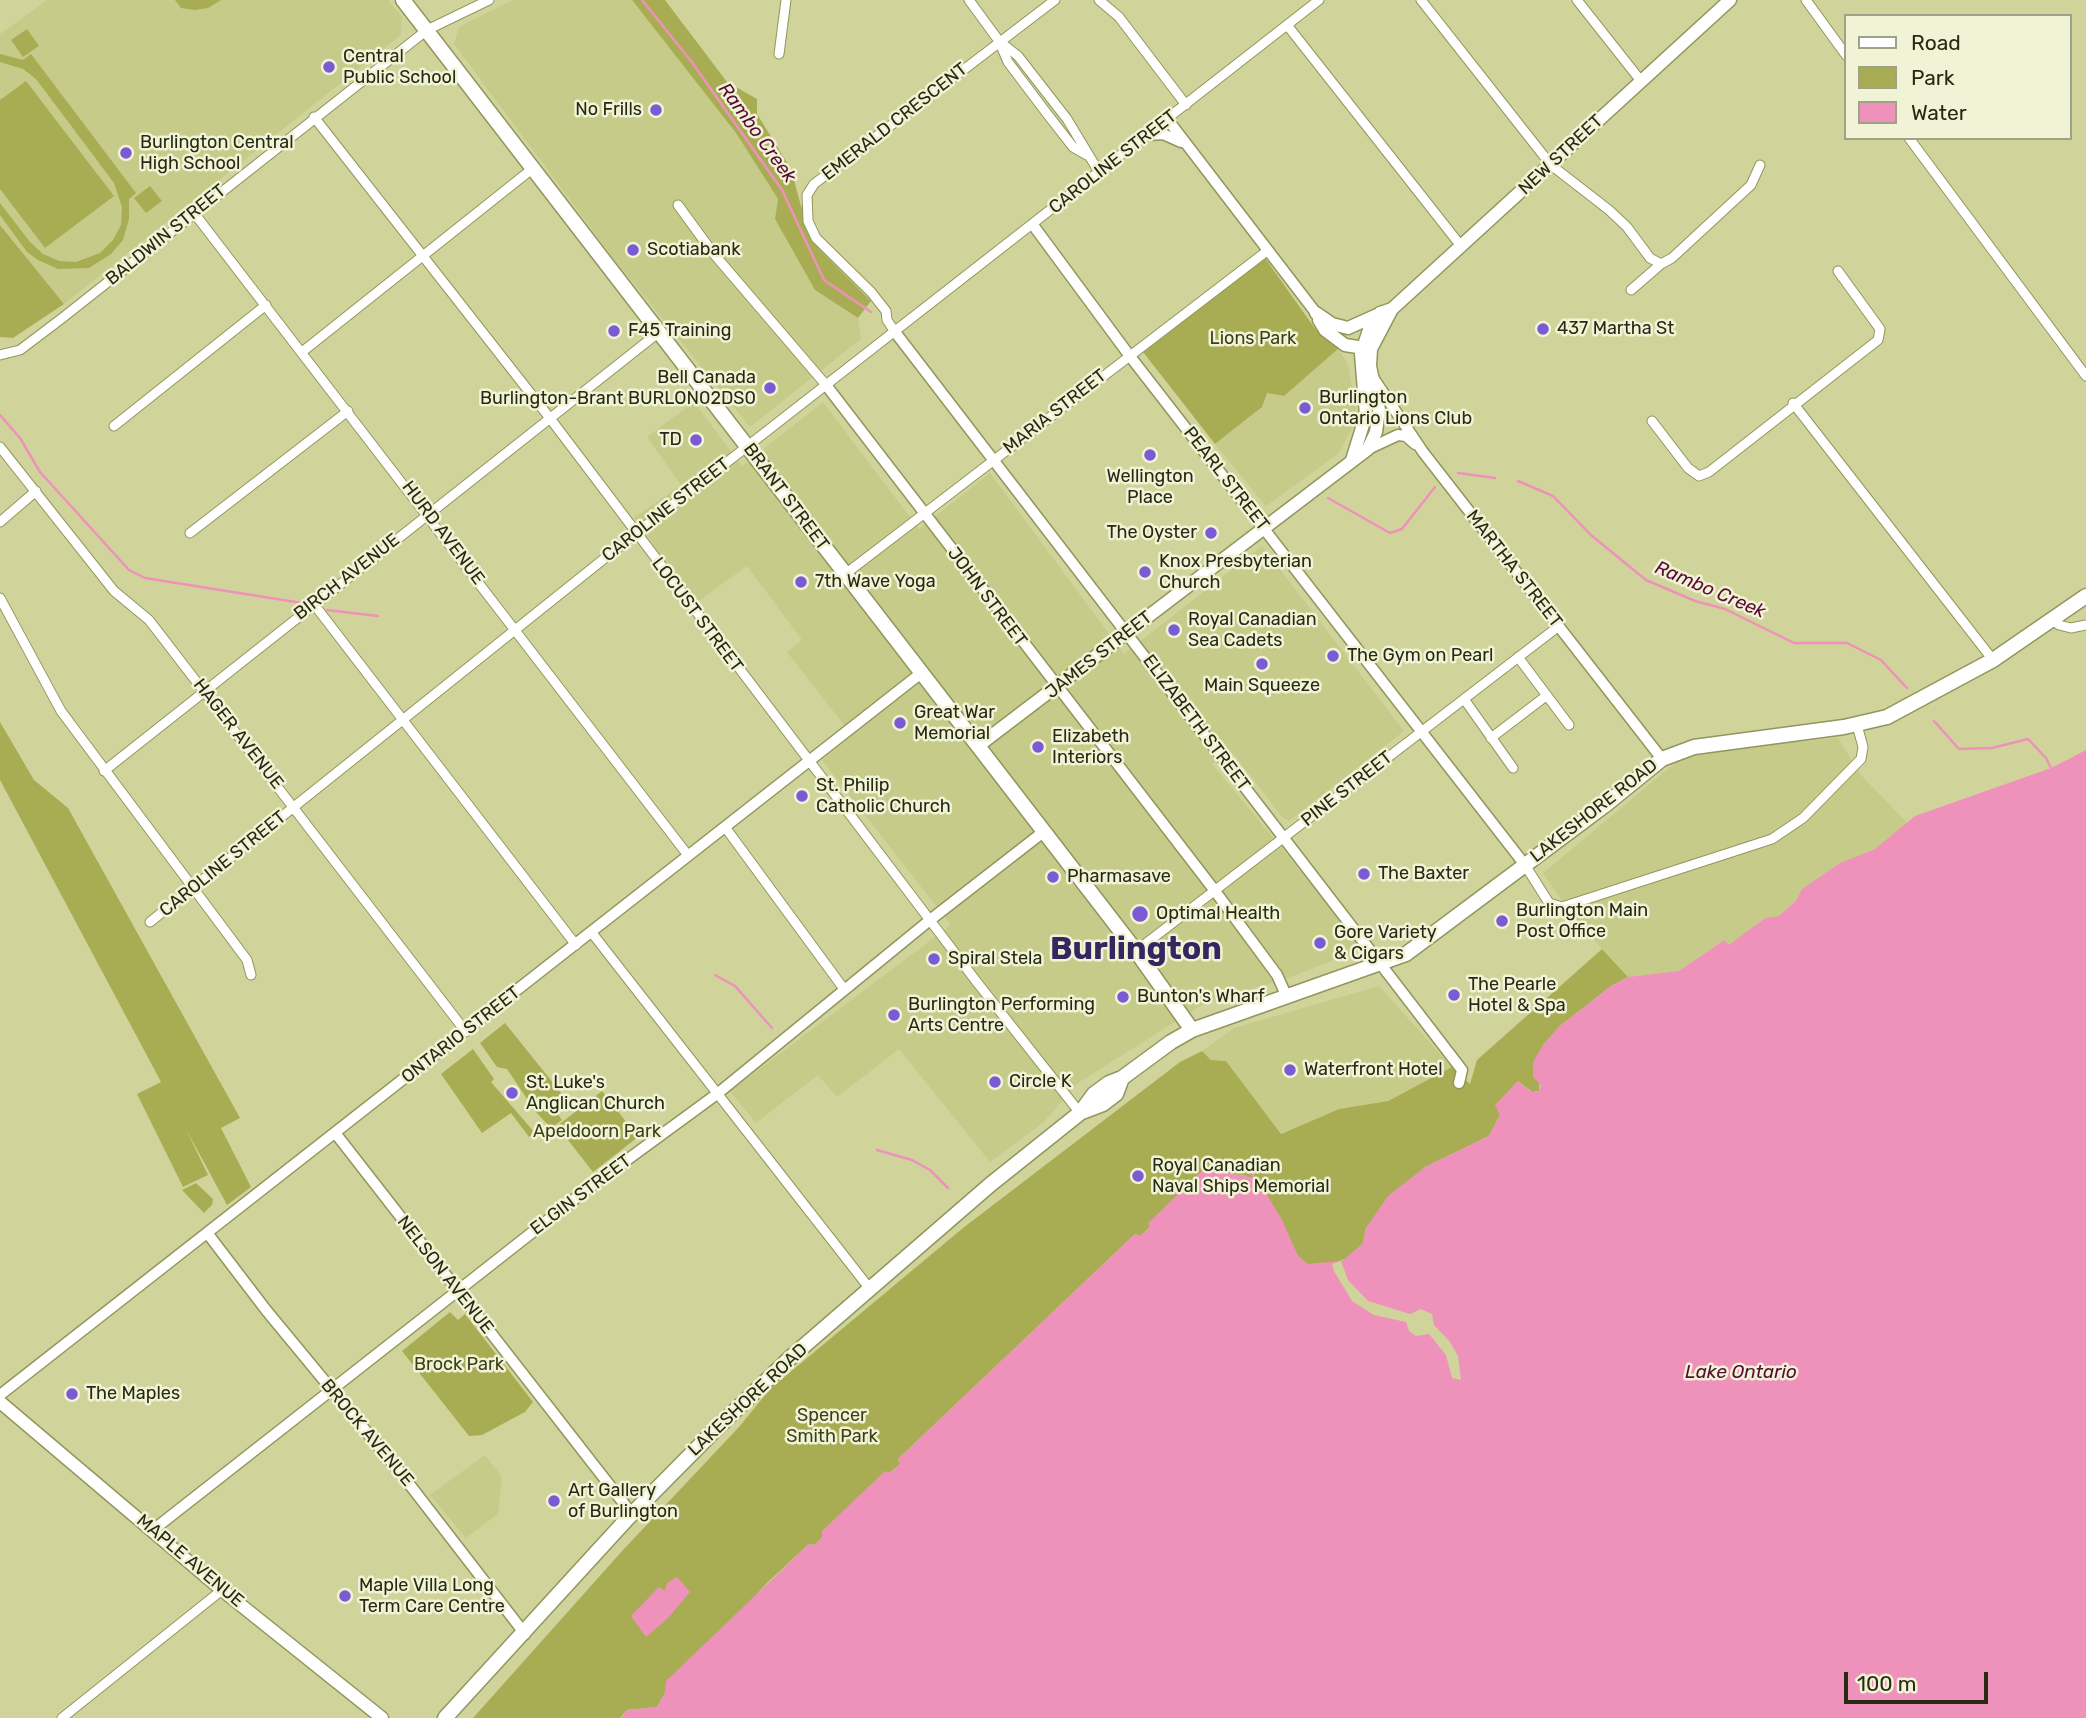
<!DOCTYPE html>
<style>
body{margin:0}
#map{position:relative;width:2086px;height:1718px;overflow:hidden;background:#d0d49a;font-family:Rubik,sans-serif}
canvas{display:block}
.legend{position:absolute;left:1844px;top:14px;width:228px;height:126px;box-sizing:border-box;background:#f0f3d5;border:2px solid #a0a287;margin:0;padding:9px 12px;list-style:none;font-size:21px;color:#282912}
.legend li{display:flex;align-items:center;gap:14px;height:35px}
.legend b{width:35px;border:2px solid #a0a287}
.scale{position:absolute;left:1844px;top:1672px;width:144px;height:32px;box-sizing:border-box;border:4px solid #282912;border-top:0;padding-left:9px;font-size:21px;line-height:24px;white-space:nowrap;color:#282912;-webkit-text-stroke:5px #f0f3d5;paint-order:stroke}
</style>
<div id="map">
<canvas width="2086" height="1718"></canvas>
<ul class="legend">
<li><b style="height:9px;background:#fff"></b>Road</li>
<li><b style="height:19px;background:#a8ad54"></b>Park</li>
<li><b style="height:19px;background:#ee92bb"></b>Water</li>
</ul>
<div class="scale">100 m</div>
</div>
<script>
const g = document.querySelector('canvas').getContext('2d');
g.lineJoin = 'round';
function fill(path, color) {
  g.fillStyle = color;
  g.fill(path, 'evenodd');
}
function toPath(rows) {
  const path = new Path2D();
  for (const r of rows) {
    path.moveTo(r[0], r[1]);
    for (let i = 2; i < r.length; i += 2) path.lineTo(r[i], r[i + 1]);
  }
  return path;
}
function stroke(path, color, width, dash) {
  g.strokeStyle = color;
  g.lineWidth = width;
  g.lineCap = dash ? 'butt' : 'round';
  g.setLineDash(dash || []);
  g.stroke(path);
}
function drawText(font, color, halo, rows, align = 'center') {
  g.font = font + ' Rubik,sans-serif';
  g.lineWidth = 5;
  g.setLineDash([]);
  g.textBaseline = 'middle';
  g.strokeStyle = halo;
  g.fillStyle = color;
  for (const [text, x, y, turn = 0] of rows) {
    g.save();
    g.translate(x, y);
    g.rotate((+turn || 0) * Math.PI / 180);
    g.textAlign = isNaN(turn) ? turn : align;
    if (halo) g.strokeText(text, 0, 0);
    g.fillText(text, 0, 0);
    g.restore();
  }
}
const built = toPath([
 [47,0,388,0,402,17,401,35,64,304,0,225,0,34],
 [513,0,632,0,736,133,778,199,775,219,815,290,858,318,861,339,750,427,614,259,454,44,459,27],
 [1338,349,1348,364,1358,418,1338,454,1266,506,1215,444,1249,418,1266,393,1284,396],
 [694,402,742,466,823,402,919,529,990,473,1124,654,1262,546,1404,731,1289,821,1283,818,1233,753,1212,764,1364,948,1293,976,1200,1006,1078,1083,1044,1122,990,1162,899,1049,837,1097,818,1075,756,1123,730,1091,951,925,822,760,852,735,787,652,802,640,747,566,696,603,634,518,681,485,647,437],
 [1838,738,1861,775,1907,823,1875,849,1840,863,1779,916,1764,918,1729,946,1723,940,1679,971,1628,977,1574,918,1543,873,1675,763,1706,750],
 [1379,986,1452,1067,1387,1101,1339,1109,1280,1134,1226,1061,1211,1060,1202,1051,1234,1028],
 [485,1455,502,1477,498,1514,466,1538,430,1495]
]);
const green = toPath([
 [175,0,221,0,208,8,195,10,181,8],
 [632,0,665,0,727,82,757,99,757,114,791,169,801,206,819,249,871,301,858,318,815,290,775,219,778,199,736,133],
 [27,29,39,46,23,57,11,40],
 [0,54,23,60,31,54,136,193,129,199,129,219,123,240,111,254,89,268,58,269,38,260,27,252,0,215,0,203,30,242,43,254,59,261,76,262,100,253,113,240,121,225,122,207,114,183,36,79,23,69,0,62],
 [26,81,114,196,45,248,0,189,0,100],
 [150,186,162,201,146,213,134,198],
 [0,225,64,304,13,338,0,337],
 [1265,258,1316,330,1338,349,1284,396,1267,393,1262,407,1215,444,1143,352],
 [0,722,34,780,68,808,240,1118,221,1128,251,1187,227,1205,186,1129,208,1175,183,1187,137,1094,161,1082,0,780],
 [1602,949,1628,977,1611,986,1560,1026,1543,1045,1539,1091,1532,1092,1518,1081,1496,1105,1500,1115,1489,1136,1425,1167,1366,1228,1363,1243,1350,1257,1332,1264,1307,1264,1298,1256,1246,1176,1214,1171,1140,1236,1135,1234,898,1459,900,1464,822,1531,822,1538,814,1545,809,1544,768,1582,665,1693,657,1707,627,1710,620,1718,473,1718,623,1550,739,1427,770,1389,963,1228,1180,1062,1202,1051,1211,1060,1226,1061,1281,1134,1339,1109,1388,1101,1452,1067,1470,1084,1477,1060],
 [505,1023,562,1094,550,1103,562,1120,551,1128,535,1111,507,1069,497,1067,480,1043],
 [473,1049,494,1079,491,1082,535,1133,529,1137,511,1113,482,1133,441,1074],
 [602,1091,638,1137,593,1172,557,1126],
 [196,1183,213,1199,212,1205,204,1213,182,1190],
 [450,1312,458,1320,465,1314,533,1402,525,1412,482,1435,469,1436,402,1351]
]);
const water = toPath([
 [2086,750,2086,1718,621,1718,627,1710,657,1707,665,1693,666,1681,809,1544,814,1545,822,1538,822,1531,885,1471,890,1473,900,1464,898,1459,1135,1234,1140,1236,1150,1228,1148,1223,1207,1166,1214,1171,1257,1178,1282,1220,1298,1256,1307,1264,1342,1261,1363,1243,1366,1228,1388,1196,1425,1167,1489,1136,1500,1115,1495,1105,1518,1081,1531,1092,1539,1091,1541,1085,1533,1077,1533,1062,1543,1045,1560,1026,1611,986,1628,977,1679,971,1724,940,1729,945,1765,918,1779,916,1796,901,1802,889,1840,863,1875,849,1915,816,2051,768],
 [677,1577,690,1592,668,1618,646,1637,631,1616,659,1587,665,1591,667,1583]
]);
const pier = toPath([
 [1341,1261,1348,1280,1368,1301,1410,1314,1421,1309,1432,1314,1434,1325,1450,1342,1458,1356,1461,1380,1452,1378,1446,1355,1429,1334,1416,1336,1409,1331,1406,1322,1374,1315,1352,1301,1334,1271,1332,1264]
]);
const stream = toPath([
 [642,0,691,61,782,190,824,280,871,312],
 [0,415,20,438,40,472,129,570,145,578,302,603],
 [1458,473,1495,478],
 [1518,481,1553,496,1592,536,1646,580,1695,601,1725,609,1794,643,1847,643,1881,660,1907,688],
 [1328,498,1390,533,1402,529,1435,487],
 [327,610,378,616],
 [1934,721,1959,749,1992,748,2028,739,2046,758,2051,768],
 [715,975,735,986,772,1028],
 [877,1150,912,1160,930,1170,948,1188],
 [1253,1177,1253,1172]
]);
const minor = toPath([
 [969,0,999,41,1008,62,1048,115,1073,147,1087,155],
 [1099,0,1119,17,1186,105],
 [1421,0,1551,165,1609,210,1627,227,1650,258,1661,264],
 [1577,0,1641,81],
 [1806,0,1846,55],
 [1287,25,1461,246],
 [999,41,1018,56,1067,119,1099,172],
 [779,54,786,0],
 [314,117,549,417,976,981,1080,1113],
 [1909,138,2086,376],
 [678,205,713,253,826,385],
 [194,213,687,854],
 [1631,290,1661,264,1672,258,1751,185,1760,165],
 [895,332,887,320,886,311,871,292,816,238,808,221,807,195,814,184,1055,0],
 [302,352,532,169],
 [0,355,20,350,61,319,427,30,489,0],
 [1793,403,1993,660],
 [1652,421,1688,468,1699,476,1709,472,1878,340,1880,329,1838,271],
 [114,426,266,305],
 [0,447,114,591,149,620,466,1032],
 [0,522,36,491],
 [190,533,348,411],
 [844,575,1267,251],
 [0,598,61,711,247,960,251,975],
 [313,603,576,945],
 [2051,619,2059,625,2071,628,2086,625],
 [1518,657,1569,725],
 [1464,699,1513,768],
 [1491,738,1546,696],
 [104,771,658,333],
 [725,827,844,989],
 [1525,865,1549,903,1562,907,1772,839,1803,818,1861,759,1863,747,1857,725],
 [150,922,635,534,1319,0],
 [592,933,870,1289],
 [1136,951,1559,626],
 [62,1718,222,1590]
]);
const tertiary = toPath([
 [1168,120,1316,313],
 [1148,135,1163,134,1181,142],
 [1033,225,1129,355,1525,865],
 [895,332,1462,1070,1459,1083],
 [1374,379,1423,452,1662,759],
 [826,385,1215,891,1277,975,1286,995],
 [1368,449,1398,435,1406,436,1415,444],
 [336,1134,632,1514],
 [208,1234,266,1310,403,1476,525,1634],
 [0,1395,920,674],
 [153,1530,590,1187,717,1094,930,920,1042,833]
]);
const secondary = toPath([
 [1316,313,1332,324,1348,328,1377,315],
 [1319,320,1325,330,1345,345,1370,349],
 [1352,460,1366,415,1361,354,1370,327,1380,313,1392,309,1730,0],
 [978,746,1368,449,1376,432,1379,410,1370,366,1371,349,1392,309],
 [0,1402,222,1590,382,1718]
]);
const primary = toPath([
 [403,0,1136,951,1192,1030],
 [1082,1112,1103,1104,1116,1094,1122,1078],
 [445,1718,627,1519,716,1429,790,1358,991,1184,1080,1113,1094,1094,1109,1083,1122,1078,1171,1042,1192,1030,1406,954,1604,806,1662,759,1694,747,1844,727,1887,717,1993,660,2086,596]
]);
const markers = [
 [329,67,7,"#7b5ad4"],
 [656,110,7,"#7b5ad4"],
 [126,153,7,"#7b5ad4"],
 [633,250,7,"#7b5ad4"],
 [1543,329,7,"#7b5ad4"],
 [614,331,7,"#7b5ad4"],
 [770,388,7,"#7b5ad4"],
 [1305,408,7,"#7b5ad4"],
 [696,440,7,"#7b5ad4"],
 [1150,455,7,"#7b5ad4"],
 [1211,533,7,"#7b5ad4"],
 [1145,572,7,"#7b5ad4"],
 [801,582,7,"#7b5ad4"],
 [1174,630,7,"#7b5ad4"],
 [1333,656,7,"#7b5ad4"],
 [1262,664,7,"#7b5ad4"],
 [900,723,7,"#7b5ad4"],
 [1038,747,7,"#7b5ad4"],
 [802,796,7,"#7b5ad4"],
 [1364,874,7,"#7b5ad4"],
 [1053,877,7,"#7b5ad4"],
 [1140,914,9,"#7b5ad4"],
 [1502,921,7,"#7b5ad4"],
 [1320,943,7,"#7b5ad4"],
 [934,959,7,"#7b5ad4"],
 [1454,995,7,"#7b5ad4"],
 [1123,997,7,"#7b5ad4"],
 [894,1015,7,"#7b5ad4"],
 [1290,1070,7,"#7b5ad4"],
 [995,1082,7,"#7b5ad4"],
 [512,1093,7,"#7b5ad4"],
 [1138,1176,7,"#7b5ad4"],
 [72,1394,7,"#7b5ad4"],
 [554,1501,7,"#7b5ad4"],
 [345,1596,7,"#7b5ad4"]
];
const poiNames = [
 ["Central",343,57],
 ["Public School",343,78],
 ["No Frills",642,110,"right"],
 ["Burlington Central",140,143],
 ["High School",140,164],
 ["Scotiabank",647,250],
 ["437 Martha St",1557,329],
 ["F45 Training",628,331],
 ["Bell Canada",756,378,"right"],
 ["Burlington-Brant BURLON02DS0",756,399,"right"],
 ["Burlington",1319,398],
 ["Ontario Lions Club",1319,419],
 ["TD",682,440,"right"],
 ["Wellington",1150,477,"center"],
 ["Place",1150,498,"center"],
 ["The Oyster",1197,533,"right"],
 ["Knox Presbyterian",1159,562],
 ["Church",1159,583],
 ["7th Wave Yoga",815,582],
 ["Royal Canadian",1188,620],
 ["Sea Cadets",1188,641],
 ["The Gym on Pearl",1347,656],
 ["Main Squeeze",1262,686,"center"],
 ["Great War",914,713],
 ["Memorial",914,734],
 ["Elizabeth",1052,737],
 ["Interiors",1052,758],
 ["St. Philip",816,786],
 ["Catholic Church",816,807],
 ["The Baxter",1378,874],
 ["Pharmasave",1067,877],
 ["Burlington Main",1516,911],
 ["Post Office",1516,932],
 ["Optimal Health",1156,914],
 ["Gore Variety",1334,933],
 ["& Cigars",1334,954],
 ["Spiral Stela",948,959],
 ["The Pearle",1468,985],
 ["Hotel & Spa",1468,1006],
 ["Bunton's Wharf",1137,997],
 ["Burlington Performing",908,1005],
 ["Arts Centre",908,1026],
 ["Waterfront Hotel",1304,1070],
 ["Circle K",1009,1082],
 ["St. Luke's",526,1083],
 ["Anglican Church",526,1104],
 ["Royal Canadian",1152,1166],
 ["Naval Ships Memorial",1152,1187],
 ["The Maples",86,1394],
 ["Art Gallery",568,1491],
 ["of Burlington",568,1512],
 ["Maple Villa Long",359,1586],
 ["Term Care Centre",359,1607]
];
const streetNames = [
 ["EMERALD CRESCENT",895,122,-38],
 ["NEW STREET",1561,155,-43],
 ["CAROLINE STREET",1113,162,-38],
 ["BALDWIN STREET",166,235,-39],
 ["MARIA STREET",1055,412,-38],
 ["PEARL STREET",1226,479,52],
 ["BRANT STREET",786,497,53],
 ["CAROLINE STREET",666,510,-38],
 ["HURD AVENUE",443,533,53],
 ["MARTHA STREET",1514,569,52],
 ["BIRCH AVENUE",347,577,-38],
 ["JOHN STREET",987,597,53],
 ["LOCUST STREET",697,615,53],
 ["JAMES STREET",1099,655,-38],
 ["ELIZABETH STREET",1196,723,53],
 ["HAGER AVENUE",238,734,52],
 ["PINE STREET",1347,789,-38],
 ["LAKESHORE ROAD",1594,811,-38],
 ["CAROLINE STREET",223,864,-39],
 ["ONTARIO STREET",461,1035,-38],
 ["ELGIN STREET",581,1195,-37],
 ["NELSON AVENUE",445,1275,52],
 ["LAKESHORE ROAD",748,1400,-43],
 ["BROCK AVENUE",367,1433,50],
 ["MAPLE AVENUE",190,1561,40]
];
const parkNames = [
 ["Lions Park",1253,339],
 ["Apeldoorn Park",597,1132],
 ["Brock Park",459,1365],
 ["Spencer",832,1416],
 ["Smith Park",832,1437]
];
const waterNames = [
 ["Rambo Creek",757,133,54],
 ["Rambo Creek",1710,590,23],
 ["Lake Ontario",1741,1373]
];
const townNames = [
 ["Burlington",1136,950]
];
fill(built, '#c6cb89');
fill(green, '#a8ad54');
fill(water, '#ee92bb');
fill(pier, '#d0d49a');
stroke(stream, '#ee92bb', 2.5);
stroke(minor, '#92965d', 11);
stroke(tertiary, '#92965d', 13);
stroke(secondary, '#92965d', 15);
stroke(primary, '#92965d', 17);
stroke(minor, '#fff', 9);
stroke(tertiary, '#fff', 10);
stroke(secondary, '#fff', 12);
stroke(primary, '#fff', 14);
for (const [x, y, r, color] of markers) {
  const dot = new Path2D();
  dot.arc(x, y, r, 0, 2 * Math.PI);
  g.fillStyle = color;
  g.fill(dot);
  stroke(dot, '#f0f3d5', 2.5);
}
drawText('18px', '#282912', '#f0f3d5', poiNames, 'left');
drawText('18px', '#282912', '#f0f3d5', streetNames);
drawText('18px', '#3d3f16', '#f0f3d5', parkNames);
drawText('italic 19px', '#5b0a38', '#f0f3d5', waterNames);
drawText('bold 32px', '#352660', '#f0f3d5', townNames);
</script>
